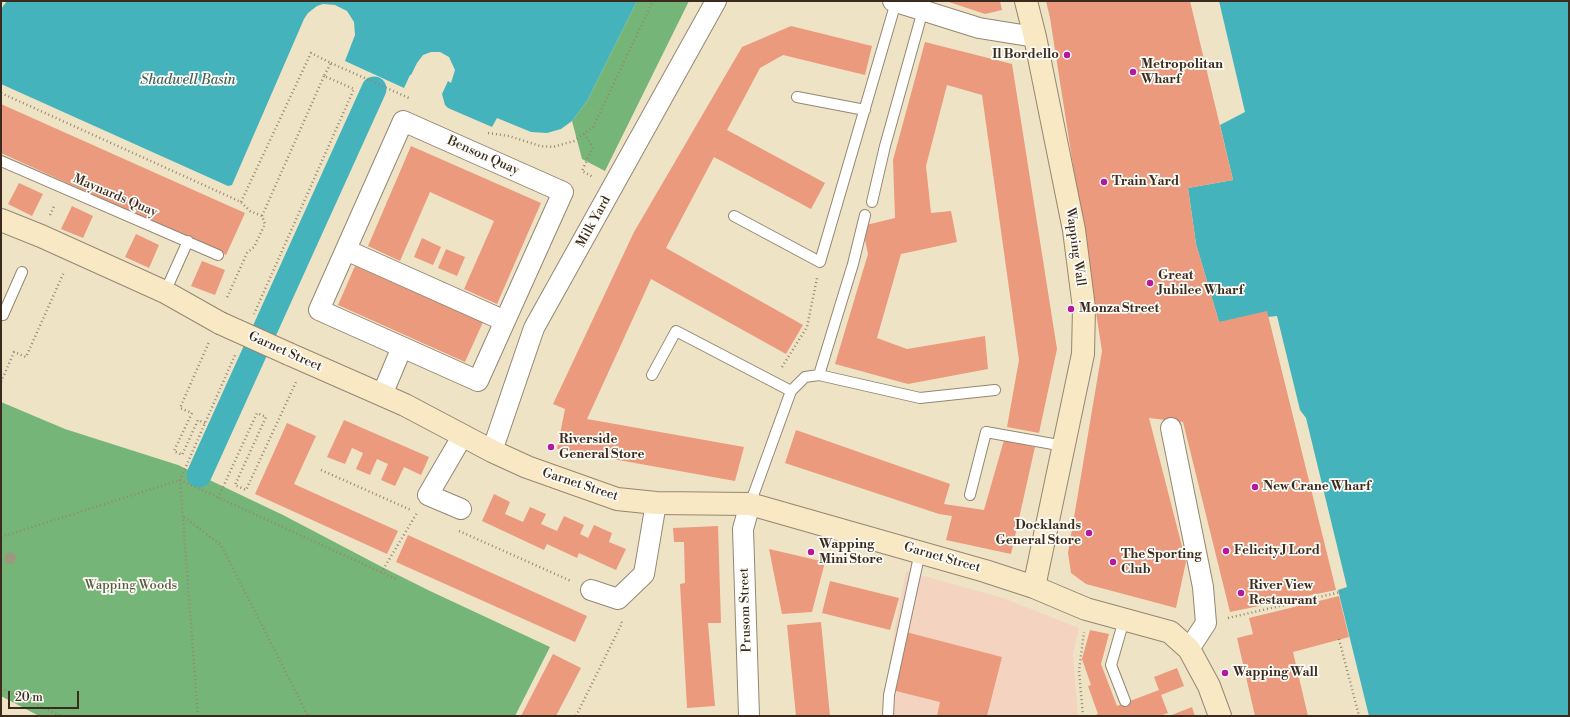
<!DOCTYPE html>
<style>
body{margin:0}
#map{position:relative;width:1570px;height:717px;overflow:hidden;background:#efe3c6;font-family:"Libre Bodoni",serif}
canvas{display:block}
.frame{position:absolute;inset:0;border:2px solid #3b2a1e;pointer-events:none}
.scale{position:absolute;left:8px;top:691px;width:71px;height:18px;box-sizing:border-box;border:2px solid #3b2a1e;border-top:0;padding-left:5px;font-size:12px;line-height:14px;white-space:nowrap;color:#3b2a1e;-webkit-text-stroke:3px #fdfcf7;paint-order:stroke}
</style>
<div id="map">
<canvas width="1570" height="717"></canvas>
<div class="frame"></div>
<div class="scale">20 m</div>
</div>
<script>
const g = document.querySelector('canvas').getContext('2d');
g.lineJoin = 'round';
function fill(path, color) {
  g.fillStyle = color;
  g.fill(path, 'evenodd');
}
function toPath(rows) {
  const path = new Path2D();
  for (const r of rows) {
    path.moveTo(r[0], r[1]);
    for (let i = 2; i < r.length; i += 2) path.lineTo(r[i], r[i + 1]);
  }
  return path;
}
function stroke(path, color, width, dash) {
  g.strokeStyle = color;
  g.lineWidth = width;
  g.lineCap = dash ? 'butt' : 'round';
  g.setLineDash(dash || []);
  g.stroke(path);
}
function drawText(font, color, halo, rows, align = 'center') {
  g.font = font + ' "Libre Bodoni",serif';
  g.lineWidth = 3.5;
  g.setLineDash([]);
  g.textBaseline = 'middle';
  g.strokeStyle = halo;
  g.fillStyle = color;
  for (const [text, x, y, turn = 0] of rows) {
    g.save();
    g.translate(x, y);
    g.rotate((+turn || 0) * Math.PI / 180);
    g.textAlign = isNaN(turn) ? turn : align;
    if (halo) g.strokeText(text, 0, 0);
    g.fillText(text, 0, 0);
    g.restore();
  }
}
const built = toPath([
 [906,571,1003,598,1079,628,1073,654,1078,716,883,716,895,627]
]);
const forest = toPath([
 [637,1,689,1,605,171,582,159,572,121,587,101],
 [1,402,65,429,178,465,283,515,384,568,430,591,550,647,515,716,39,716,1,696]
]);
const water = toPath([
 [7,1,637,1,587,101,572,121,561,129,547,133,531,132,497,118,492,127,448,108,445,105,442,94,448,81,451,83,455,70,449,57,440,52,431,52,423,55,417,63,411,75,410,75,404,88,345,61,355,35,354,22,347,11,335,5,323,4,317,6,308,13,304,19,232,185,228,186,1,84,1,9],
 [1219,1,1569,1,1569,716,1369,716,1338,590,1347,587,1306,418,1300,410,1277,316,1219,322,1196,244,1188,188,1233,180,1220,125,1245,112]
]);
const canal = toPath([
 [199,475,374,89]
]);
const building = toPath([
 [946,1,1000,1,1002,10,985,14],
 [1046,1,1190,1,1233,180,1188,188,1196,244,1219,322,1267,311,1336,590,1230,612,1183,422,1149,418,1186,562,1176,608,1086,584,1071,573,1068,553,1102,351,1050,18],
 [791,26,872,46,865,75,783,55,760,68,727,130,825,183,811,209,714,157,666,248,803,325,786,354,651,279,587,419,744,447,735,481,557,449,565,409,553,404,634,232,742,47],
 [925,42,1012,64,1057,349,1039,433,1007,427,1019,360,982,95,947,85,926,166,931,213,951,211,957,242,901,254,877,338,907,349,985,336,988,369,908,384,835,364,868,254,862,226,895,218,893,160],
 [1,104,245,213,226,255,1,153],
 [411,146,541,203,497,304,464,289,494,221,430,192,400,261,368,246],
 [19,183,43,194,32,216,8,204],
 [72,206,93,216,83,238,61,229],
 [136,234,159,245,149,268,125,257],
 [422,238,441,247,433,265,414,257],
 [446,249,465,257,457,276,438,268],
 [202,261,225,270,215,295,191,286],
 [355,266,483,322,465,362,338,305],
 [344,420,429,457,421,475,404,467,395,486,381,480,388,464,377,459,370,475,356,469,363,453,352,448,345,464,327,457],
 [287,423,316,436,294,484,398,531,387,554,255,494],
 [796,430,950,484,944,504,984,510,1004,440,1035,447,1011,554,946,540,952,516,939,514,785,463],
 [494,494,510,502,505,514,523,522,530,507,546,514,541,524,557,531,564,516,584,525,580,534,588,538,594,525,612,533,609,542,626,549,616,570,579,553,577,558,547,544,544,550,482,521],
 [718,526,721,623,708,623,715,706,687,708,680,584,685,583,684,542,674,542,673,528],
 [408,535,587,616,575,642,396,562],
 [769,549,825,562,812,612,782,614],
 [830,581,899,598,890,630,822,613],
 [1339,596,1349,637,1293,652,1308,716,1255,716,1237,638,1253,634,1249,618],
 [821,622,830,716,796,716,787,625],
 [1090,630,1109,634,1101,664,1117,706,1159,690,1154,677,1177,668,1184,686,1161,695,1168,713,1159,716,1093,716,1098,714,1088,686,1091,685,1082,659],
 [906,632,1002,657,987,716,937,716,940,702,892,690],
 [553,654,581,668,556,716,521,716],
 [1192,707,1195,716,1169,716]
]);
const path = toPath([
 [331,63,409,98],
 [1,93,241,202,250,211,262,216,265,224,254,247,247,253,226,300],
 [488,133,509,136,540,146,553,147,574,141,593,127,653,1],
 [584,134,593,147,582,171,593,177],
 [241,202,311,53,331,63,324,76,354,89,254,314],
 [50,215,55,204],
 [262,216,324,76],
 [782,367,807,327,817,278],
 [1,382,14,352,26,357,64,272],
 [205,423,198,420,182,455,174,451,192,413,180,408,209,342],
 [321,470,411,510],
 [218,498,257,413,266,417,235,485,246,490,296,382],
 [184,517,221,545,308,716],
 [459,531,571,581],
 [1,537,180,480,398,580],
 [381,573,417,513],
 [1228,618,1345,591],
 [1339,639,1359,716],
 [1,688,61,716],
 [198,716,180,480,235,355],
 [576,716,622,623,620,620],
 [1083,716,1079,671,1084,632]
]);
const lane = toPath([
 [797,97,865,110],
 [1,161,218,255],
 [872,202,885,146,923,10],
 [734,216,820,262,896,2],
 [165,292,188,241],
 [1,315,3,315,22,272],
 [652,375,676,331,791,391],
 [819,375,920,398,995,390],
 [970,495,986,432,1064,446],
 [750,504,791,391,805,377,819,375,853,264,865,215],
 [1124,620,1111,665,1125,701],
 [888,716,889,695,920,552]
]);
const street = toPath([
 [893,1,979,28,1035,37],
 [346,250,505,321],
 [382,395,402,347,319,310,403,121,563,192,478,381,402,347],
 [1171,428,1203,587,1206,623,1189,649],
 [492,451,534,328,716,1],
 [461,509,428,495,463,435],
 [591,590,618,599,644,574,656,503],
 [749,716,743,529,750,504]
]);
const secondary = toPath([
 [1026,1,1035,37,1074,230,1084,308,1083,354,1034,587],
 [1,220,41,236,165,292,220,323],
 [289,354,405,405,492,451,527,467,617,499,656,503,750,504,985,571,1034,587,1086,609,1170,632,1189,649,1209,686,1220,716]
]);
const secondaryBridge = toPath([
 [220,323,289,354]
]);
const trees = [
 [10,558]
];
const markers = [
 [1067,55,4,"#b5179e"],
 [1133,72,4,"#b5179e"],
 [1104,182,4,"#b5179e"],
 [1150,283,4,"#b5179e"],
 [1071,309,4,"#b5179e"],
 [551,447,4,"#b5179e"],
 [1255,487,4,"#b5179e"],
 [1089,533,4,"#b5179e"],
 [1226,551,4,"#b5179e"],
 [811,552,4,"#b5179e"],
 [1113,562,4,"#b5179e"],
 [1241,593,4,"#b5179e"],
 [1225,673,4,"#b5179e"]
];
const poiNames = [
 ["Il Bordello",1059,55,"right"],
 ["Metropolitan",1141,65],
 ["Wharf",1141,80],
 ["Train Yard",1112,182],
 ["Great",1158,276],
 ["Jubilee Wharf",1158,291],
 ["Monza Street",1079,309],
 ["Riverside",559,440],
 ["General Store",559,455],
 ["New Crane Wharf",1263,487],
 ["Docklands",1081,526,"right"],
 ["General Store",1081,541,"right"],
 ["Wapping",819,545],
 ["Mini Store",819,560],
 ["Felicity J Lord",1234,551],
 ["The Sporting",1121,555],
 ["Club",1121,570],
 ["River View",1249,586],
 ["Restaurant",1249,601],
 ["Wapping Wall",1233,673]
];
const streetNames = [
 ["Benson Quay",483,156,24],
 ["Maynards Quay",115,196,23],
 ["Milk Yard",594,222,-61],
 ["Wapping Wall",1075,247,82],
 ["Garnet Street",285,352,24],
 ["Garnet Street",580,485,18],
 ["Garnet Street",942,558,16],
 ["Prusom Street",746,610,-92]
];
const parkNames = [
 ["Wapping Woods",131,586]
];
const waterNames = [
 ["Shadwell Basin",188,81]
];
fill(built, '#f5d3c1');
fill(forest, '#75b678');
fill(water, '#44b3bc');
stroke(canal, '#44b3bc', 25);
fill(building, '#eb9a7e');
stroke(lane, '#958672', 12);
stroke(street, '#958672', 22);
stroke(secondary, '#958672', 24);
stroke(path, '#958672', 2.5, [1, 3]);
stroke(lane, '#fff', 10);
stroke(street, '#fff', 20);
stroke(secondary, '#f8e8c3', 22);
stroke(secondaryBridge, '#958672', 24, []);
stroke(secondaryBridge, '#f8e8c3', 22);
g.fillStyle = '#9a997c';
for (const [x, y] of trees) {
  g.beginPath();
  g.arc(x, y, 6, 0, 2 * Math.PI);
  g.fill();
}
for (const [x, y, r, color] of markers) {
  const dot = new Path2D();
  dot.arc(x, y, r, 0, 2 * Math.PI);
  g.fillStyle = color;
  g.fill(dot);
  stroke(dot, '#fdfcf7', 1.5);
}
drawText('bold 13px', '#3b2a1e', '#fdfcf7', poiNames, 'left');
drawText('13px', '#3b2a1e', '#fdfcf7', streetNames);
drawText('13px', '#555d3f', '#fdfcf7', parkNames);
drawText('italic 14px', '#3f615d', '#fdfcf7', waterNames);
</script>
